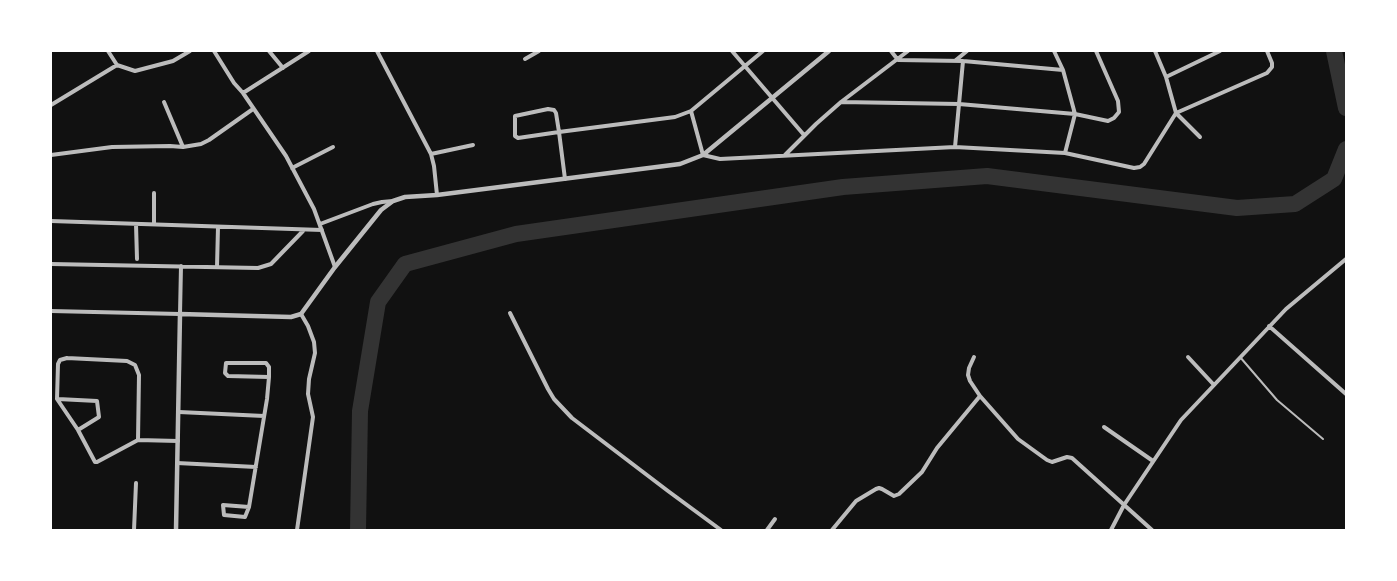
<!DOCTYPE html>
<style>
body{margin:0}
#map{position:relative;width:1397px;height:581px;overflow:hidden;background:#111;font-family:Barlow,sans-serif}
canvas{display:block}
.frame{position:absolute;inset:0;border:52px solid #fff;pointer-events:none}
</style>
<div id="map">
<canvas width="1397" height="581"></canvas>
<div class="frame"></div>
</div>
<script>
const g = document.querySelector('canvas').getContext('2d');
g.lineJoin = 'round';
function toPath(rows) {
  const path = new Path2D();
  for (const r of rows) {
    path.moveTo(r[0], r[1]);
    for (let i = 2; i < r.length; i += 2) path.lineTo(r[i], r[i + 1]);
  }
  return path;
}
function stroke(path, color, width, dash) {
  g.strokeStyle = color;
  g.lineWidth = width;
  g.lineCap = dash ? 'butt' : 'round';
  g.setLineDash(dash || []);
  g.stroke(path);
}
const river = toPath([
 [1334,51,1346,108],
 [358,530,360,411,378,302,405,264,516,234,843,187,987,176,1237,208,1295,204,1334,179,1346,149]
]);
const service = toPath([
 [1240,357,1277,400,1323,439]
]);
const minor = toPath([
 [108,51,117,65,135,71,173,61,190,51],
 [214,51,234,83,243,93,286,156,314,209,335,267],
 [269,51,283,68],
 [377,51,431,154,434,166,437,195],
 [732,51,804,135],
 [891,51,898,60,963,61,1063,70],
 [1054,51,1063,70,1075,114,1065,153],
 [1155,51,1166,77,1176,113,1200,137],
 [525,59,539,51],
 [956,60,967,51],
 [1166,77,1220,51],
 [243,93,309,51],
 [164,102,183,147],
 [841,102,959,104,1075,114,1108,121,1114,118,1119,112,1118,101,1096,51],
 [51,105,117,65],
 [691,111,703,155,720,159,955,147,1065,153,1134,168,1140,167,1144,164,1176,113,1267,73,1272,67,1272,63,1267,51],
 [955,147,963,61],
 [431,154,473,145],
 [51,155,112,147,170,146,183,147,201,144,209,140,253,109],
 [785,155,816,124,841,102,908,51],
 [292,168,333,147],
 [565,179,559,132,556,113,554,110,548,109,515,116,515,136,518,138,559,132,675,117,691,111,763,51],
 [51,221,322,230],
 [136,224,137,259],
 [154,224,154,193],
 [320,224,373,204,382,202,393,201],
 [51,264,258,268,271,264,303,231],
 [217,267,218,227],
 [51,311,180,314,181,266],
 [510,313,548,389,554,399,572,418,668,491,721,530],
 [1269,326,1346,394],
 [974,357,969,368,968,375,970,381,980,396,1018,439,1047,460,1052,462,1067,457,1072,458,1152,530],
 [1188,357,1214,385],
 [67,358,127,361,135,365,139,375,138,440,97,462,95,462,78,430,57,399,58,364,60,360,67,358],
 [58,399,97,401,99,417,78,430],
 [179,412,264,416],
 [1104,427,1153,461],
 [138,440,178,441],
 [177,463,256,467],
 [249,507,223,505,224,515,245,517,249,507,267,399,269,377,269,367,266,363,226,363,225,373,228,376,269,377],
 [134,530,136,483],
 [297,530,313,417,308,394,309,379,315,353,314,342,308,326,301,314],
 [767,530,775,519],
 [832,530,856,501,876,489,879,488,882,489,894,496,899,494,922,472,937,448,980,396],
 [1111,530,1124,505,1181,420,1286,309,1346,259]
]);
const tertiary = toPath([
 [176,530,180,314,291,317,301,314,335,267,381,210,393,201,405,197,437,195,680,164,703,155,829,51]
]);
stroke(river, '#333', 16);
stroke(service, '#bcbcbc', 2);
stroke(minor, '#bcbcbc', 4);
stroke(tertiary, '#bcbcbc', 4.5);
</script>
